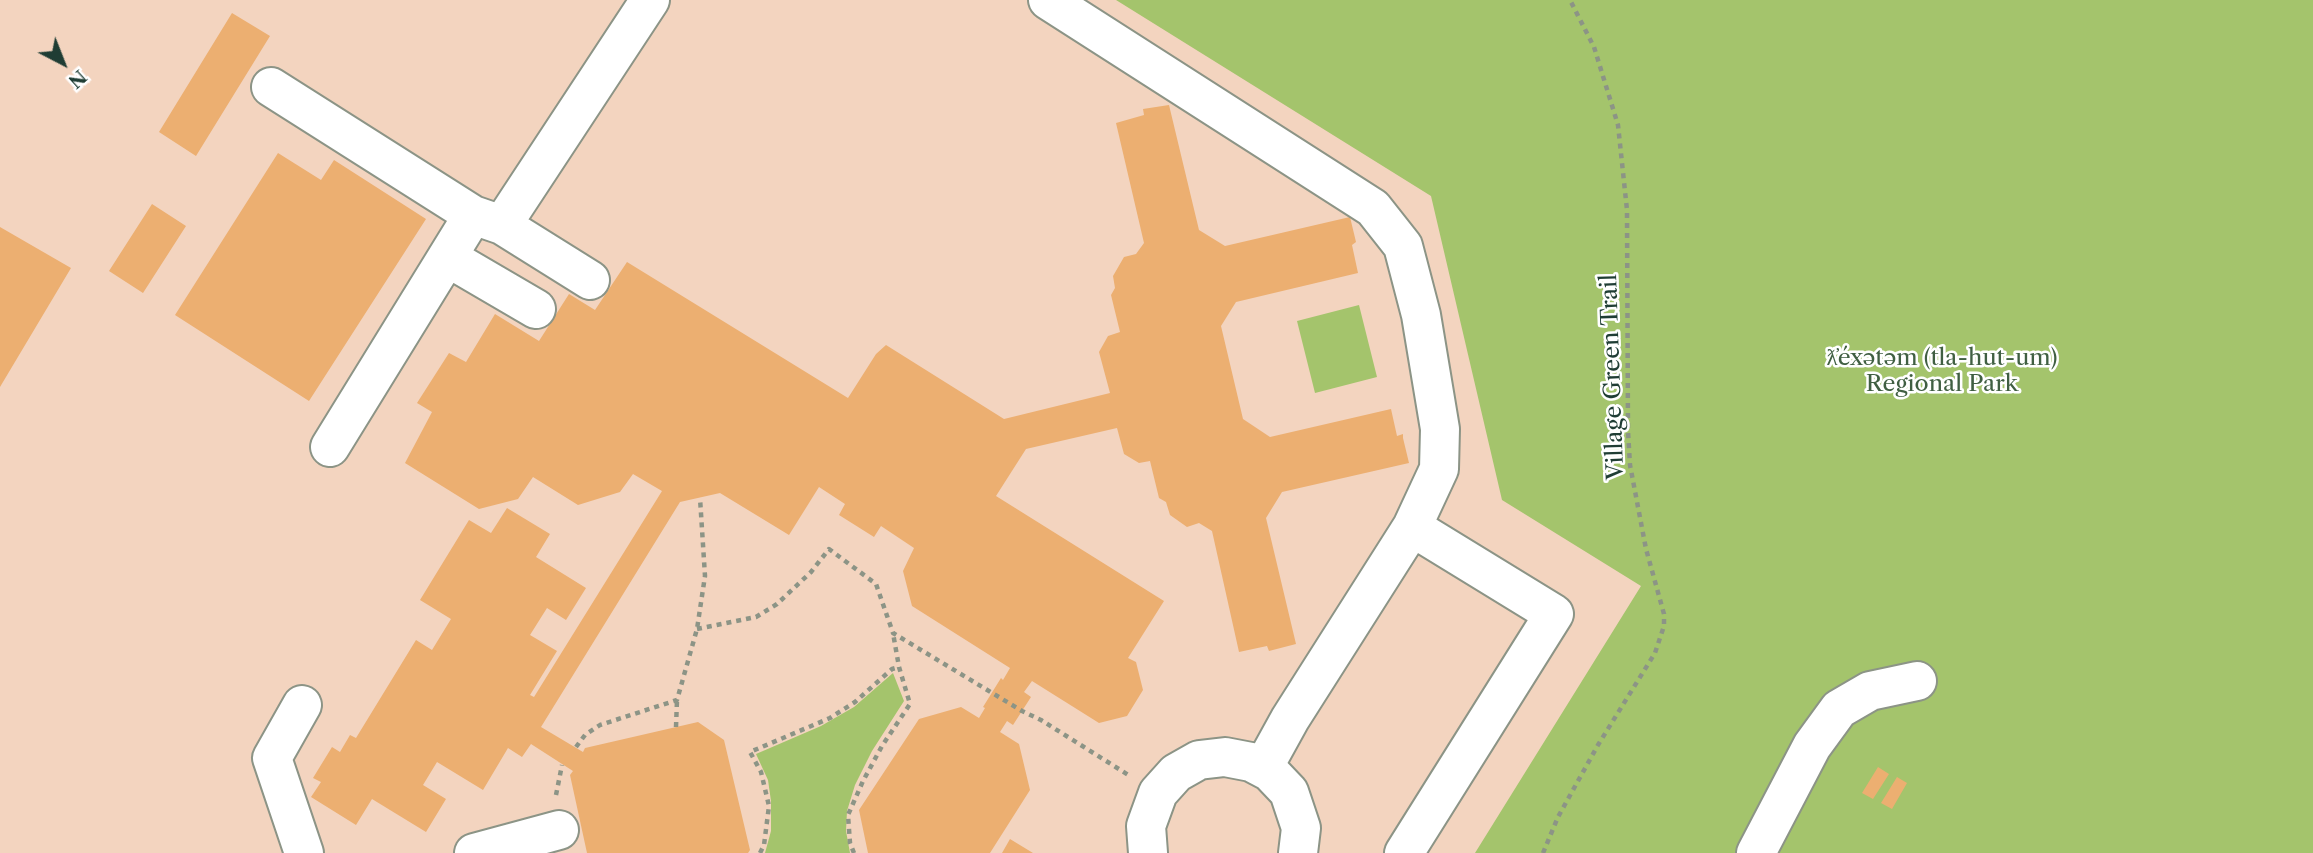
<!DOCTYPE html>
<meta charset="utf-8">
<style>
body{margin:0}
#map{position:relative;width:2313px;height:853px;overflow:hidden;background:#f8ebd9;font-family:"Libre Caslon Text",serif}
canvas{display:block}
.north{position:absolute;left:28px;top:28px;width:70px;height:70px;-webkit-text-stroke:5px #fff;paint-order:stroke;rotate:138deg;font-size:19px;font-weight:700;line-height:28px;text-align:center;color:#1f3d34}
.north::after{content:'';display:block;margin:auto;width:24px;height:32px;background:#1f3d34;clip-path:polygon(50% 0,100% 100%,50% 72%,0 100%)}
</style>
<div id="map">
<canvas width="2313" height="853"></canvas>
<div class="north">N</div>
</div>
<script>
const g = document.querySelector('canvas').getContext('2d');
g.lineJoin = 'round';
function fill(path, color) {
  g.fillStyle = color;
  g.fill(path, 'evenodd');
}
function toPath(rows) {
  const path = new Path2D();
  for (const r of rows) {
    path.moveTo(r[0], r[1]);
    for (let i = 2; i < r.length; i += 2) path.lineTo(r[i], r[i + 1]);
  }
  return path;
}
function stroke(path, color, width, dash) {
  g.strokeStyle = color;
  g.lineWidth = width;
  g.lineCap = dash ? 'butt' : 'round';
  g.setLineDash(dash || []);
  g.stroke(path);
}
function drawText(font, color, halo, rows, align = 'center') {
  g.font = font + ' "Libre Caslon Text",serif';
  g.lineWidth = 5;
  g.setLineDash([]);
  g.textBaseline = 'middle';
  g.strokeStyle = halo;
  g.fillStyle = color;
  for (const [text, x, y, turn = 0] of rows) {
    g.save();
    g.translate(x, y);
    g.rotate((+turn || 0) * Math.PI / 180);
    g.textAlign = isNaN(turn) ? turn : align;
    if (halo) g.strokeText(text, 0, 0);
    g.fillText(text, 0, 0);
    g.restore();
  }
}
const built = toPath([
 [0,0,1135,0,1442,193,1647,585,1481,853,0,853]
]);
const green = toPath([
 [1116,0,2313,0,2313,853,1475,853,1641,586,1502,500,1431,196],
 [1359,305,1377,377,1315,393,1297,321],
 [893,673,904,701,872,751,855,785,847,811,846,831,850,853,765,853,771,831,771,801,768,780,756,754,821,726,854,707]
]);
const building = toPath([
 [232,13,270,36,196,156,159,132],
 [1169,105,1199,230,1225,246,1350,217,1356,242,1352,245,1358,273,1236,302,1221,326,1243,419,1270,437,1391,409,1397,436,1403,434,1403,438,1409,463,1282,492,1266,518,1296,644,1269,651,1267,646,1239,652,1212,531,1199,523,1187,527,1170,515,1166,502,1159,498,1150,461,1139,463,1124,454,1117,428,1026,449,996,496,1164,601,1128,658,1136,662,1143,690,1127,716,1099,723,1032,681,1024,692,1031,697,1013,725,1007,721,1000,732,1019,744,1030,790,990,853,868,853,859,810,919,719,961,707,979,718,985,708,983,707,1001,678,1003,680,1010,668,912,606,903,571,914,548,881,526,874,537,839,515,845,504,819,487,789,535,720,493,680,502,541,727,583,752,585,748,698,722,724,740,750,850,748,853,587,853,570,775,573,771,531,744,522,757,508,748,483,790,437,762,423,785,446,799,426,832,372,799,356,825,311,797,321,782,313,778,332,747,340,752,350,735,356,738,416,640,432,650,451,619,420,600,469,520,491,533,507,508,550,534,536,557,586,588,566,620,547,608,530,635,557,651,530,695,534,697,662,491,633,474,620,492,578,505,533,477,518,499,479,509,405,463,432,412,417,403,449,353,466,362,495,314,539,341,569,294,595,310,627,262,848,398,876,354,886,345,1004,419,1110,393,1099,352,1108,336,1120,332,1111,295,1115,288,1113,276,1124,257,1136,254,1144,243,1116,123,1144,115,1143,109],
 [278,153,321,180,334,160,426,219,309,401,175,315],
 [152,204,186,226,143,293,109,271],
 [0,227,71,268,0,387],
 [1878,767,1889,774,1873,799,1862,793],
 [1897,777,1907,783,1892,809,1881,803],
 [1010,839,1033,853,1002,853]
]);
const path = toPath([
 [697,629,756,617,777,604,811,572,829,549,876,584,893,633,1022,711,1041,720,1130,776],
 [676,727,677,700],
 [576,747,585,735,600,725,677,700,697,629,705,576,700,498],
 [556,795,562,765],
 [760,853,764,845,769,806,761,772,750,752,830,718,855,702,892,669,899,667],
 [854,853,850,843,848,815,863,781,882,746,910,704,899,667,893,633],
 [1543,853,1558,817,1598,745,1655,653,1664,626,1664,614,1646,549,1630,465,1628,431,1627,210,1618,125,1594,47,1570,0]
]);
const minor = toPath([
 [1048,0,1373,208,1403,246,1421,315,1440,429,1439,469,1412,527,1290,719,1263,768],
 [271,87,473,215,502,225,650,0],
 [502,225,590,280],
 [447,257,536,309],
 [330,447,473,215],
 [302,705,272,758,304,853],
 [474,853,559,830],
 [1148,853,1146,826,1158,793,1176,773,1199,760,1225,757,1251,762,1270,772,1289,792,1301,828,1298,853],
 [1404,853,1554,614,1412,527],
 [1756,853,1812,746,1839,709,1870,691,1917,681]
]);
const parkNames = [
 ["ƛ̓éxətəm (tla-hut-um)",1942,358],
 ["Regional Park",1942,384]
];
const streetNames = [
 ["Village Green Trail",1613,377,-92]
];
fill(built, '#f3d4bf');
fill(green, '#a4c46c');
fill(building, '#ecaf71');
stroke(minor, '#8c9486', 42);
stroke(path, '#8c9486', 4.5, [5, 5]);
stroke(minor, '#fff', 38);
drawText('23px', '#405f42', '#fff', parkNames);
drawText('23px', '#1f3d34', '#fff', streetNames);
</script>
